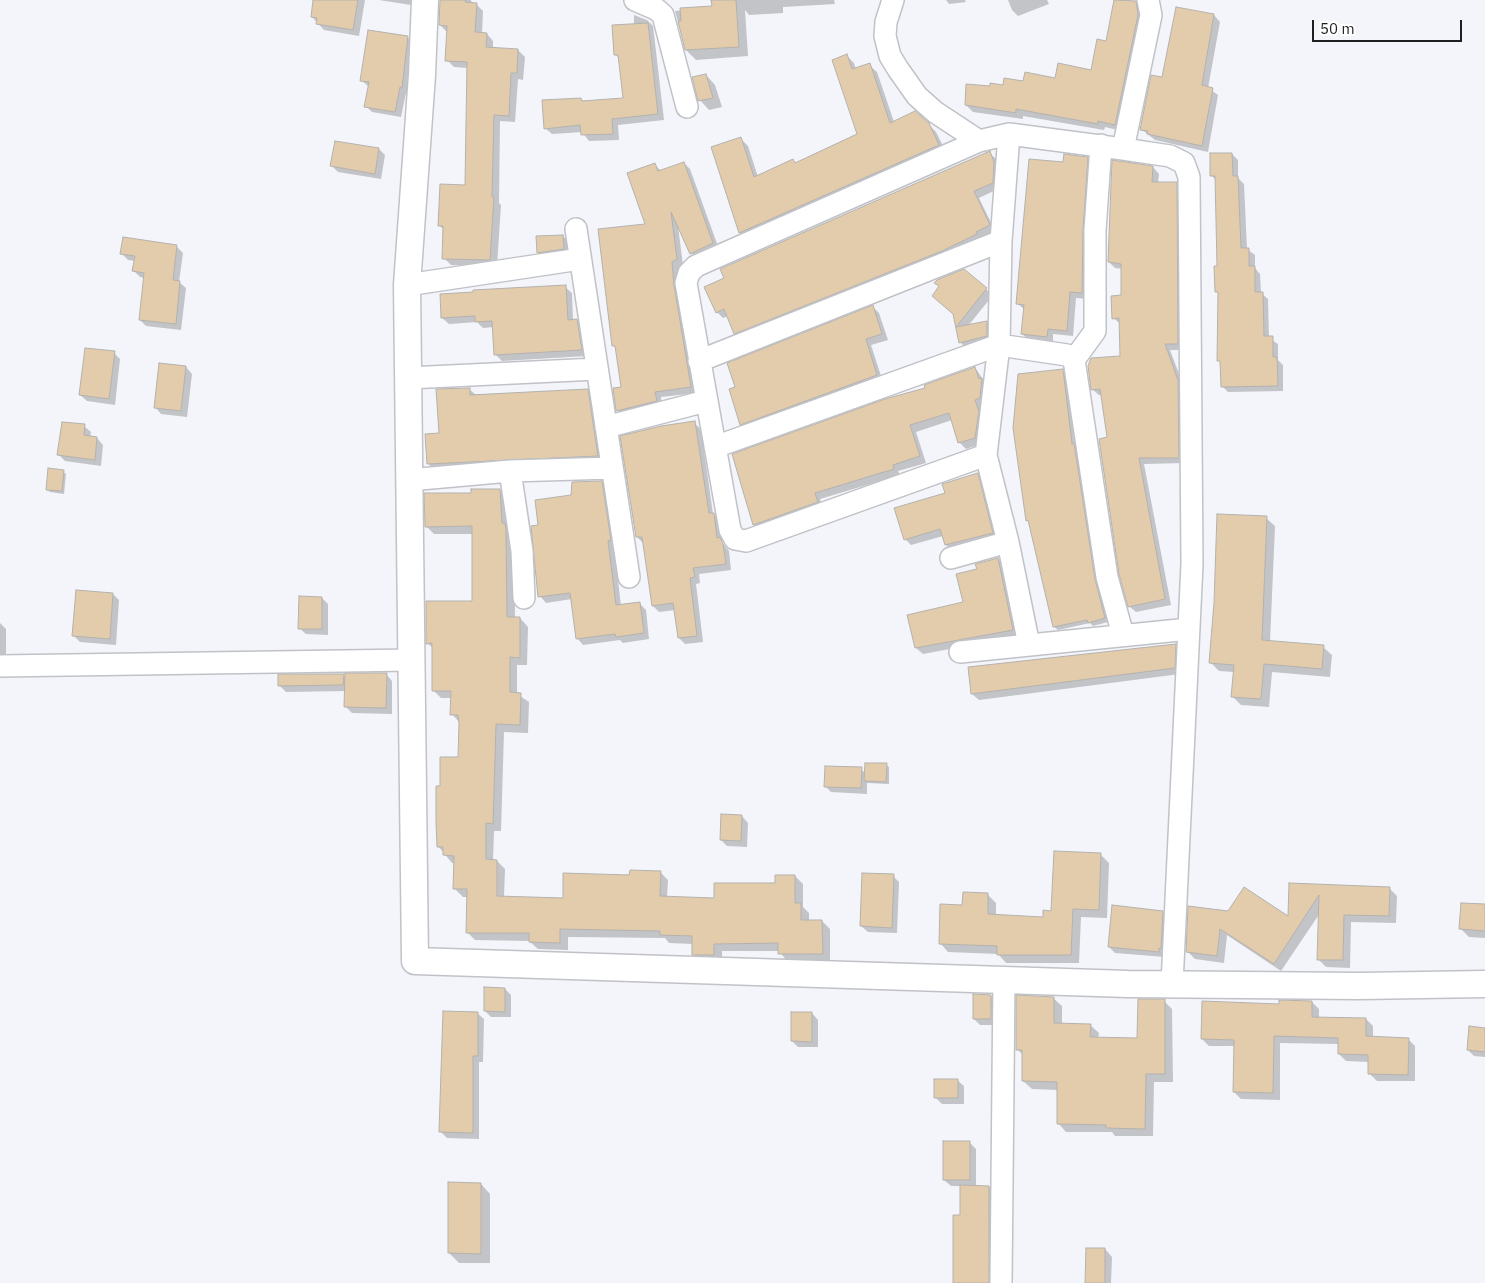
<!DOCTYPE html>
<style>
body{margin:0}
#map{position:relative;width:1485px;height:1283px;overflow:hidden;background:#f3f5fa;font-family:"IBM Plex Sans",sans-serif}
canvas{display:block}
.scale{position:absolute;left:1312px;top:20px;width:150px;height:22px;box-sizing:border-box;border:2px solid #1e1f21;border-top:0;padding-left:6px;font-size:15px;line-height:18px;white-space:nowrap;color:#1e1f21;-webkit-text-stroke:4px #fff;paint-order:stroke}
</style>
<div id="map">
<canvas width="1485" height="1283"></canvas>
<div class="scale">50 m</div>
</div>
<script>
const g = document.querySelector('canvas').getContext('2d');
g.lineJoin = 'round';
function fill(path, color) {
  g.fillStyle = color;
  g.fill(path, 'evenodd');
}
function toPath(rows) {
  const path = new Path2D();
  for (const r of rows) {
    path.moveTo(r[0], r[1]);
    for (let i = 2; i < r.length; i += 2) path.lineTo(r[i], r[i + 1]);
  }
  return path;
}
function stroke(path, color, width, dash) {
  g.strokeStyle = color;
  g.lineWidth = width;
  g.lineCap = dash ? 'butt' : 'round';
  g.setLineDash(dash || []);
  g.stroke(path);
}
const shadow = toPath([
 [321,0,365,0,359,36,324,30,312,17],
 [379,0,411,0,411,5],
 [441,0,471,0,472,4,476,4,483,11,482,34,487,34,493,41,493,49,518,50,525,57,523,80,518,79,515,122,500,121,499,203,501,205,497,266,451,265,444,258,444,230,440,226,466,186,469,68,454,67,447,60,447,32,440,25],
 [712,0,834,0,835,4,783,7,783,13,749,15,745,10,748,56,696,60,686,50,675,11,713,8],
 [946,0,965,0,966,2,949,4],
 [1008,0,1047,0,1049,4,1018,16,1012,10],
 [1115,0,1135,2,1142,9,1122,131,1105,127,1104,130,1023,116,1023,119,973,112,966,105,991,87,1056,80,1092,71,1107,42],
 [634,15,647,20,653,26,664,120,618,125,619,140,589,141,582,132,552,134,545,128,581,99,584,102,625,99,620,59,615,54,634,25],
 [1214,15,1220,22,1208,88,1218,95,1208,152,1155,140,1141,129,1163,79],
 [407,37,414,44,408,93,406,93,401,117,372,112,366,106,369,87,361,80],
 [847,56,854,63,856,69,869,65,877,72,894,122,928,124,936,132,946,152,748,240,740,232,713,148,741,139,748,146,758,177,793,161,796,163,858,134],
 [706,75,715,85,722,107,709,110,700,100],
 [379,149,385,155,381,179,338,172,332,166],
 [989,153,996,159,1000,169,998,189,979,198,995,231,741,339,735,333,728,316,723,318,717,312],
 [1232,154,1238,160,1238,178,1244,184,1247,249,1255,255,1255,268,1260,274,1261,293,1268,299,1269,338,1278,344,1278,360,1283,365,1283,391,1228,392,1222,386,1222,363,1219,360,1220,295,1216,291,1219,268,1217,181,1211,175],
 [1087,158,1093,164,1088,299,1076,298,1073,336,1053,334,1053,342,1029,340,1022,334,1025,310,1017,303,1064,163],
 [684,163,690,169,719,249,697,259,691,253,678,226,683,266,678,268,679,292,696,393,661,397,662,407,624,417,618,411,614,389,622,388,617,349,614,345,646,225,655,165,661,171],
 [1153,167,1159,174,1158,183,1176,183,1182,190,1183,350,1170,350,1184,387,1184,463,1144,464,1171,605,1136,612,1129,606,1103,395,1099,395,1092,389,1121,357,1121,324,1113,318,1123,297,1123,269,1115,268,1109,262],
 [563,236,569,242,570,255,544,259,538,252],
 [177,247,183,253,179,282,186,288,181,330,146,326,140,320,144,278,140,277,134,271,135,261,128,260,122,254],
 [964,271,993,295,968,326,987,322,993,328,992,342,967,349,960,342,955,315],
 [565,287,572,293,573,321,577,321,583,327,587,356,502,361,495,354,494,327,483,328,477,322,449,324,442,318],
 [873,307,879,313,888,340,871,345,883,382,748,430,741,424],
 [114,353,120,359,115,405,87,401,80,395],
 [186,367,192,374,187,417,161,414,155,407],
 [975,368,988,386,986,404,981,406,984,418,981,444,966,449,960,443,952,420,916,432,926,463,898,471,900,475,820,499,823,508,761,530,755,524,926,389],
 [1062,370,1066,374,1075,446,1077,448,1108,622,1093,626,1090,623,1058,630,1054,627,1030,523,1027,520],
 [469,389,476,395,587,390,594,397,603,462,434,470,428,463,440,434],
 [694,423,701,429,713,514,720,520,722,542,729,551,731,570,699,574,700,583,696,584,703,642,685,644,679,638,675,610,659,612,653,606,643,543,637,537],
 [84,426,91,432,90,437,97,438,103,445,101,466,65,461,59,455],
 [63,472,66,474,64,494,50,492,47,489],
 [977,474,983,480,998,539,952,551,946,545,943,536,911,545,905,539,947,494],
 [601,482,608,488,616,546,614,546,621,606,639,603,646,610,649,639,623,643,620,640,583,645,577,638,572,599,546,603,540,596,540,526,573,497],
 [500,490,508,499,514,538,515,618,520,618,528,627,527,665,517,665,517,694,529,702,528,733,504,732,501,831,494,831,493,861,497,861,505,869,504,897,564,900,631,876,660,872,668,880,667,898,715,899,776,884,795,876,803,884,803,907,809,913,809,921,822,921,830,929,830,961,787,961,779,951,722,951,722,963,701,963,693,954,693,944,669,943,665,938,568,937,568,950,538,949,529,941,475,940,467,932,468,897,463,897,455,889,455,863,452,863,438,846,441,787,460,758,460,723,452,714,452,698,441,698,433,690,433,648,427,643,473,602,473,534,434,534,426,526,473,494],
 [1266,518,1275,526,1270,642,1323,647,1332,655,1330,677,1272,672,1269,707,1241,705,1232,696,1234,672,1219,671,1210,662],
 [998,559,1004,565,1019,636,923,654,916,648,964,603,978,570],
 [113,594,119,600,116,645,80,642,74,636],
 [322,598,328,604,328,635,306,634,299,628],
 [0,623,6,629,6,657,0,657],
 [1175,645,1181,651,1180,674,979,700,972,694],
 [386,674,392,681,392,714,352,713,345,706,346,691,286,692,279,685,343,675,346,678],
 [886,765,889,767,889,784,867,783,867,794,831,792,825,786,861,769,866,774],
 [742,816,748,823,747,847,727,846,721,840],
 [1101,855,1109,863,1107,918,1081,917,1079,963,1006,963,998,954,948,952,940,943,963,906,988,895,996,903,996,916,1044,918,1052,912],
 [893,876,899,882,897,933,868,932,861,926],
 [1290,885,1389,888,1397,896,1396,923,1351,922,1350,968,1326,967,1318,959,1320,913,1281,971,1227,935,1224,963,1195,959,1187,951,1189,908,1290,918],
 [1485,906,1485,938,1469,937,1461,929],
 [1162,912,1169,918,1165,957,1115,953,1109,947],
 [505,989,511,995,511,1017,491,1017,485,1011],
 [991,996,997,1002,997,1025,980,1025,974,1019],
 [1053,998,1062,1006,1062,1024,1090,1025,1099,1033,1098,1038,1138,1039,1164,1001,1172,1009,1173,1082,1154,1082,1153,1136,1115,1136,1112,1132,1066,1132,1058,1123,1058,1090,1032,1089,1023,1081,1024,1056,1017,1049],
 [1312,1002,1319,1009,1319,1018,1366,1019,1373,1026,1373,1038,1408,1039,1415,1046,1415,1081,1377,1081,1370,1074,1370,1062,1346,1061,1339,1054,1340,1044,1280,1043,1280,1100,1241,1099,1234,1092,1235,1046,1209,1046,1202,1039,1280,1005],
 [477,1013,484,1019,483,1062,479,1062,479,1139,447,1138,441,1132],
 [812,1013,818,1020,818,1047,798,1047,792,1041],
 [1485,1029,1485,1057,1474,1056,1468,1050],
 [957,1080,964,1086,964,1104,942,1104,935,1097],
 [969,1142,976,1149,976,1187,989,1187,996,1194,995,1283,954,1283,962,1216,961,1186,951,1186,944,1180],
 [481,1184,490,1194,490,1263,459,1263,449,1253],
 [1105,1249,1112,1257,1111,1283,1086,1283]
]);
const building = toPath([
 [313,0,358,0,353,30,316,24,317,18,311,17,313,0],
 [440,0,466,0,465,2,477,3,475,32,487,33,486,47,518,49,517,73,511,73,509,116,494,115,492,197,494,197,490,260,442,259,443,226,438,226,440,184,465,185,467,62,445,61,447,26,439,25,440,0],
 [711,0,736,0,739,47,685,50,678,21,681,21,680,8,712,6,711,0],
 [1114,0,1136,1,1138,15,1115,125,1098,121,1098,124,1016,109,1016,113,965,105,966,84,990,86,990,83,1003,85,1004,78,1023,81,1025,72,1055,78,1058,63,1091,70,1097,39,1106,41,1114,0],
 [1176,7,1214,14,1202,85,1213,88,1202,146,1147,134,1148,131,1140,130,1151,75,1162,77,1176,7],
 [648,23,658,114,612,119,613,134,581,135,580,125,544,129,542,100,581,98,582,101,623,98,618,55,614,55,612,25,648,23],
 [368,30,408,36,402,88,400,87,395,112,364,107,369,82,360,81,368,30],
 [847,54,852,69,870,63,890,123,915,111,929,123,939,145,739,233,711,147,741,137,754,177,793,159,795,163,857,134,832,60,847,54],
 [706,74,713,98,698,101,692,77,706,74],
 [335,141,379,148,375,174,330,166,335,141],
 [990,151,994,162,993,183,974,191,990,225,976,232,977,234,942,251,734,334,724,309,716,313,704,287,724,278,720,269,990,151],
 [1210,153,1232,153,1233,176,1238,176,1241,248,1249,248,1249,266,1255,266,1255,292,1263,292,1264,336,1273,336,1273,357,1277,357,1278,386,1221,387,1220,361,1217,361,1218,292,1215,292,1214,266,1217,266,1215,176,1210,176,1210,153],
 [1064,154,1088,157,1083,229,1082,293,1070,292,1067,331,1048,329,1047,337,1021,334,1024,305,1016,304,1029,159,1063,162,1064,154],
 [1112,160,1153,166,1152,182,1177,182,1178,344,1165,344,1178,380,1179,458,1139,458,1165,599,1128,607,1119,574,1099,439,1107,437,1100,389,1091,390,1088,366,1091,358,1120,356,1119,318,1112,319,1111,296,1121,295,1121,264,1108,262,1112,160],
 [684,162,713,243,690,254,671,212,677,259,672,262,674,285,691,387,655,392,657,401,616,411,613,388,621,387,615,346,612,346,598,229,645,224,627,173,655,163,658,171,684,162],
 [563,235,564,249,537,253,536,236,563,235],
 [123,237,177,245,173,280,180,281,176,324,139,320,144,273,132,271,135,256,120,254,123,237],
 [964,269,987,288,956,327,987,321,987,336,959,343,953,314,932,296,939,286,934,283,937,280,964,269],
 [566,285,568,320,577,319,582,350,494,355,492,321,475,322,475,316,441,318,440,294,473,292,473,290,566,285],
 [873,305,882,334,866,339,877,375,740,425,729,389,735,387,727,363,873,305],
 [85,348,115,351,109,399,79,395,85,348],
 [159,363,186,366,181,411,154,408,159,363],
 [975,367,979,379,982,378,980,398,975,400,979,411,975,438,958,443,949,413,910,425,920,456,893,465,894,469,815,493,818,502,753,525,732,454,885,399,925,388,924,385,975,367],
 [1063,369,1072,444,1074,443,1095,579,1105,618,1088,623,1087,620,1053,627,1028,520,1026,521,1013,428,1018,374,1063,369],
 [470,388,470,395,588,389,598,456,427,464,425,434,439,433,436,389,470,388],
 [695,421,709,513,714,513,717,538,720,537,723,544,726,564,693,568,695,577,690,578,697,636,678,638,673,603,652,606,642,537,636,537,620,436,661,426,695,421],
 [62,422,85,424,84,435,97,437,95,460,57,455,62,422],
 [48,468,64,470,62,491,46,490,48,468],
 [978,473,993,533,945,545,940,529,904,540,894,508,945,493,942,484,978,473],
 [602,481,611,540,608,541,616,605,640,602,644,633,616,637,615,634,576,639,570,593,538,597,531,526,538,525,535,500,571,495,572,482,602,481],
 [471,489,500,489,502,523,505,523,506,529,507,617,520,617,520,658,510,657,510,692,521,693,520,725,496,724,493,824,486,823,486,859,497,860,497,896,563,898,563,873,629,875,630,870,661,871,660,896,714,898,714,883,775,883,775,875,795,875,795,903,801,903,801,920,822,920,823,954,778,954,778,943,714,944,714,955,692,955,692,936,660,935,660,931,560,929,560,943,529,942,529,933,466,933,467,889,453,889,454,856,443,855,443,847,437,847,436,822,436,786,440,786,440,757,458,757,459,723,458,715,450,715,451,691,432,691,432,643,426,644,426,601,472,601,472,526,425,527,424,493,471,493,471,489],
 [1217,514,1267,516,1262,640,1324,645,1322,669,1264,664,1261,699,1231,697,1234,665,1209,663,1214,603,1217,514],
 [998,558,1013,630,915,648,907,615,963,602,956,574,977,569,975,564,998,558],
 [76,590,113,593,110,639,72,636,76,590],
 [299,596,322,597,322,629,298,629,299,596],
 [1176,644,1175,668,971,694,968,667,1176,644],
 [345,673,387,673,386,708,344,707,345,673],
 [278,674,344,674,343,685,278,686,278,674],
 [865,763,887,763,886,782,864,781,865,763],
 [825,766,862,767,861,788,824,787,825,766],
 [721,814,742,815,741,841,720,840,721,814],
 [1054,851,1101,853,1099,910,1073,909,1071,955,997,955,997,946,939,944,940,904,962,905,963,892,988,893,988,914,1043,917,1043,910,1051,911,1054,851],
 [862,873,894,874,892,928,860,926,862,873],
 [1289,883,1390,887,1389,916,1344,915,1343,960,1317,960,1319,895,1274,964,1220,929,1217,956,1186,952,1188,906,1228,911,1244,887,1288,916,1289,883],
 [1461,903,1485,904,1485,931,1459,929,1461,903],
 [1112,905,1163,911,1161,949,1159,948,1159,952,1108,947,1112,905],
 [484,987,505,988,505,1012,484,1011,484,987],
 [973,994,991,995,991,1019,973,1019,973,994],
 [1016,995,1054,997,1054,1023,1091,1024,1090,1037,1137,1038,1138,999,1165,999,1165,1074,1146,1074,1145,1129,1106,1128,1106,1125,1057,1124,1057,1082,1022,1081,1022,1050,1016,1050,1016,995],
 [1279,1000,1312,1001,1312,1017,1366,1018,1366,1036,1409,1038,1408,1075,1368,1074,1368,1055,1338,1054,1338,1038,1274,1036,1273,1093,1233,1092,1234,1040,1201,1039,1202,1001,1279,1004,1279,1000],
 [443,1011,478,1012,478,1056,473,1056,473,1133,439,1132,443,1011],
 [791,1012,812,1012,812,1042,791,1041,791,1012],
 [1469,1026,1485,1028,1485,1052,1467,1050,1469,1026],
 [934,1079,958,1079,958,1098,934,1098,934,1079],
 [943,1141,970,1141,970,1180,943,1180,943,1141],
 [448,1182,481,1183,481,1254,448,1253,448,1182],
 [960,1185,989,1186,989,1283,953,1283,953,1215,960,1215,960,1185],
 [1086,1248,1105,1248,1105,1283,1085,1283,1086,1248]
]);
const minor = toPath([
 [635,0,656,9,663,15,687,107],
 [893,0,886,22,885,36,890,56,898,69,917,96,935,112,979,141],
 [1009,134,1001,241,999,345,986,455,746,541,735,539,730,530,686,283,689,273,696,266,979,141,1009,134,1123,149,1170,156,1184,163,1189,177,1192,564,1172,984],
 [1123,149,1151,15,1148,0],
 [576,229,629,577],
 [407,285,580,259],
 [1074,360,1095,331,1095,230,1101,145],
 [699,361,1001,241],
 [408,378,597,369],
 [606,427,706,401],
 [715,447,999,345,1067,355,1074,360,1107,577,1123,635],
 [986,455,1008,542,1029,645],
 [510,471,522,551,524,598],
 [409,480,510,471,612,468],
 [951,558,1008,542],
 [960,652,1189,629],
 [0,666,412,660],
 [1001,1283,1004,979]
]);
const tertiary = toPath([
 [425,0,422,75,407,285,415,961,1128,984,1359,986,1485,984]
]);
fill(shadow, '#0003');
fill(building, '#e3ccac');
stroke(building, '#b4b1ad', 1);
stroke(minor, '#c0c2c7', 24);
stroke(tertiary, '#c0c2c7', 29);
stroke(minor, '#fff', 21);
stroke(tertiary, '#fff', 26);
</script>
